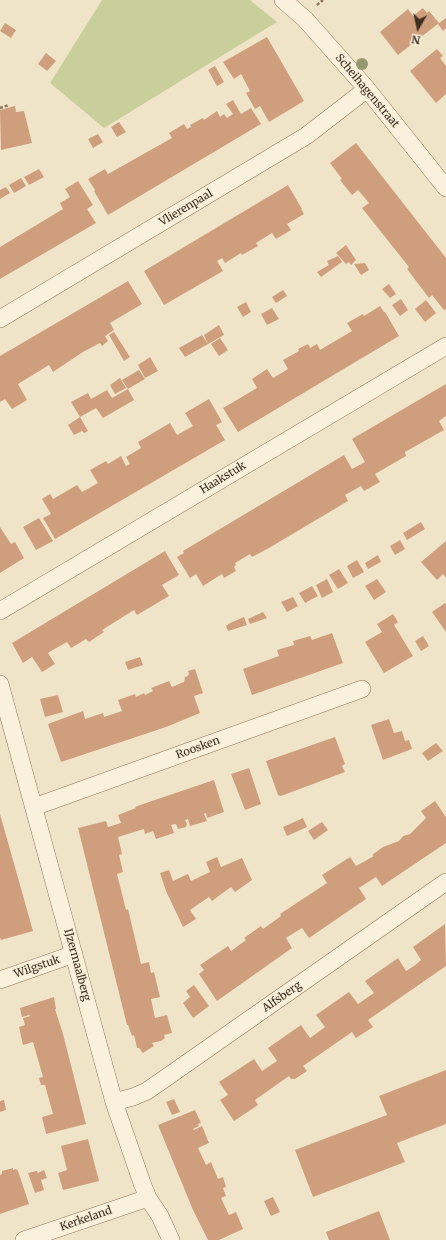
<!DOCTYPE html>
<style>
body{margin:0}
#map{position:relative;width:446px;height:1240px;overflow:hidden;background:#f0e4c8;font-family:Merriweather,serif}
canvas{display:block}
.north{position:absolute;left:398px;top:8px;width:40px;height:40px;-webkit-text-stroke:3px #f7eed8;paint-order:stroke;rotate:189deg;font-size:11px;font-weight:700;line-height:16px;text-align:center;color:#3d2e20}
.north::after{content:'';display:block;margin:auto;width:14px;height:18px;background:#3d2e20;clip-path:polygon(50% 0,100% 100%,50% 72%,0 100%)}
</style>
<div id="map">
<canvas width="446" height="1240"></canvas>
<div class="north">N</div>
</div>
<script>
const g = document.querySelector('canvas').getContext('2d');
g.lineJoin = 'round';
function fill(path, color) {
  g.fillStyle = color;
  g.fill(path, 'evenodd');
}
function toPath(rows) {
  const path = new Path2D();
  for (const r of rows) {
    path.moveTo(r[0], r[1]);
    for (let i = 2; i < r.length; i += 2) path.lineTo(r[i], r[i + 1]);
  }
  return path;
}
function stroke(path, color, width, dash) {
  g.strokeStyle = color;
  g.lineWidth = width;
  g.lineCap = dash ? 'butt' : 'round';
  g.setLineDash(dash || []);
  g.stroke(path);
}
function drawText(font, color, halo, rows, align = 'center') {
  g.font = font + ' Merriweather,serif';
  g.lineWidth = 3;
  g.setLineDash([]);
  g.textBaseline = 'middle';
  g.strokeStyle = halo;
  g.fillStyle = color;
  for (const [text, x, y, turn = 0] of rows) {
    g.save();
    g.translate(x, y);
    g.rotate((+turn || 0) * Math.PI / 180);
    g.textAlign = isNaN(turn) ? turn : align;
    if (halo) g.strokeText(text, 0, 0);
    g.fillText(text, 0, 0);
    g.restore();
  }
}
const green = toPath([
 [102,0,250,0,277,22,104,128,50,83]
]);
const building = toPath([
 [423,8,427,13,429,11,439,23,398,55,380,32,408,9,413,16],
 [446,18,446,28,443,31,438,24],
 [5,23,16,30,11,38,0,31],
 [267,37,304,101,269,122,260,106,255,109,246,93,250,91,241,74,234,79,223,62],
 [437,49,443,56,440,58,446,66,446,94,436,103,410,71],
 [46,53,56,61,47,71,38,64],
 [215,66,224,82,217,86,208,70],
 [233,100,241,114,251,108,261,124,108,215,94,191,95,190,88,179,105,169,108,174,172,138,169,133,184,124,187,129,191,127,190,125,203,118,204,120,217,111,220,117,224,114,227,118,233,114,226,104],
 [15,106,16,112,24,111,32,143,1,150,0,110],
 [119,122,126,132,117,137,111,127],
 [98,134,103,142,93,148,88,139],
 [356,143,446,258,446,309,444,310,432,295,429,298,407,269,409,267,362,208,369,203,358,190,352,195,340,180,342,179,330,163],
 [39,169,44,177,29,185,24,177],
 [21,178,26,186,14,193,9,185],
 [78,181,93,205,87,209,96,223,0,279,0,247,63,209,60,203,70,197,65,189],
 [288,185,302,209,301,209,304,214,287,224,291,230,276,239,272,233,256,243,258,246,242,255,241,253,225,263,222,258,217,261,223,271,164,305,144,271],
 [6,187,10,193,0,199,0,190],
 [346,245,356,260,351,265,349,262,346,264,336,253],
 [338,256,342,262,321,277,317,272,329,265,327,261],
 [365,263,369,270,361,275,354,264],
 [128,281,142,304,110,323,114,330,105,336,108,341,102,346,100,343,83,352,53,372,49,365,18,384,27,400,12,409,5,399,0,402,0,356],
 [389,284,396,294,390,298,382,289],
 [283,290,287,296,276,303,272,297],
 [401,299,408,310,400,316,392,305],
 [426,300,436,313,425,322,415,309],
 [246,302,251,312,243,317,237,307],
 [380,306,384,312,385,312,399,336,238,432,223,408,257,388,252,379,267,369,273,378,288,369,283,360,299,351,298,349,308,344,310,348,317,344,320,350,352,331,347,323,363,314,364,316],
 [272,308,279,319,267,325,261,314],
 [219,325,224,335,208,344,204,335],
 [114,332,130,357,124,361,109,335],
 [202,335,208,344,185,357,179,348],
 [220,338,228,350,219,356,211,344],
 [150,357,158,371,145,378,138,365],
 [139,370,145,379,128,389,122,380],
 [120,378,126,388,115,394,110,385],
 [446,384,446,416,439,421,444,430,405,452,406,456,375,474,380,482,364,491,361,486,345,495,348,501,269,548,252,557,250,554,235,563,236,565,234,567,236,571,224,578,222,574,203,586,196,574,190,578,177,557,184,553,183,551,344,455,352,469,365,462,352,439],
 [128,389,134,400,103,418,96,408,80,417,88,431,84,433,82,431,74,435,68,425,80,417,71,402,88,393,91,399,107,390,112,398],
 [209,399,222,422,216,425,225,440,55,539,43,518,51,514,42,499,50,494,53,499,77,485,82,492,98,483,90,470,106,461,108,464,121,456,126,466,130,464,126,457,141,448,138,442,170,423,177,435,193,426,185,413],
 [39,518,53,541,36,550,23,527],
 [421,522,425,529,407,540,403,533],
 [0,527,11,544,15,542,24,558,0,573],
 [400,540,405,549,395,555,390,546],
 [446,541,446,578,443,574,437,580,421,562],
 [165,551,179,575,162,585,169,596,137,615,134,610,102,630,104,632,89,642,86,639,71,648,67,642,51,651,48,653,55,664,42,672,32,657,23,663,12,643],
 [378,555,381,562,368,569,365,563],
 [357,560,364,572,353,578,347,566],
 [339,569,348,583,338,589,329,575],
 [327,579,333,592,322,598,316,585],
 [377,579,386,592,374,600,365,586],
 [312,586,318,596,305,603,299,593],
 [293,597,298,606,287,612,281,602],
 [445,603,446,604,446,632,432,612],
 [263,612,267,618,250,624,248,619],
 [393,614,398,622,394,625,413,656,384,673,365,642,382,632,377,624],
 [244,617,247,625,228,631,226,626,230,623],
 [332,633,343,663,252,695,243,669,279,656,277,650,294,645,293,641,310,636,312,640],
 [423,636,429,646,421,651,415,641],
 [140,657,143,665,128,670,125,662],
 [195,669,203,693,194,696,200,713,166,727,61,762,48,724,83,711,85,719,103,713,104,717,122,711,118,700,135,694,136,697,144,693,145,695,153,691,151,688,169,681,172,687,184,682,185,677,188,676,189,674,188,671],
 [58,695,63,712,45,717,40,699],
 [389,719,394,733,402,731,405,741,409,740,412,749,383,760,371,725],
 [335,737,345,764,342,766,345,772,281,796,278,795,266,761],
 [436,743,443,751,428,761,422,753],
 [249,768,261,804,245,810,231,774],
 [214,780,224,812,207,818,206,813,204,814,207,821,190,826,188,819,185,820,187,824,186,827,178,829,176,824,171,825,174,833,156,839,153,831,145,834,144,829,118,837,122,854,119,855,123,872,117,874,126,910,128,909,141,964,149,962,151,973,154,972,160,997,151,999,155,1018,167,1015,172,1033,164,1035,165,1038,161,1041,152,1043,154,1046,143,1053,139,1048,137,1048,134,1035,132,1036,128,1025,127,1025,78,828,106,821,108,827,121,823,118,815,136,808,135,807,143,804],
 [435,801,446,817,446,843,382,886,376,877,359,888,366,899,309,938,302,928,286,938,292,948,217,1001,199,974,204,970,200,965,228,946,231,951,246,940,244,938,261,926,263,929,281,916,280,914,327,883,322,875,350,857,356,866,374,856,372,855,383,847,399,841,403,836,410,834,426,818,421,811],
 [0,814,33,931,1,940,0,938],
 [303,818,307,827,287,836,283,827],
 [322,822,328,830,314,840,308,831],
 [217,857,221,867,242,858,252,880,235,892,231,887,212,901,209,897,190,910,196,919,183,927,166,891,160,873,169,870,173,881,188,874,191,881,210,872,206,862],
 [445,924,446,966,368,1020,373,1027,356,1038,352,1032,303,1066,307,1071,295,1079,291,1079,289,1076,255,1100,258,1105,234,1121,220,1100,228,1095,219,1082,254,1059,262,1071,277,1061,268,1048,301,1025,310,1038,317,1033,325,1027,316,1015,349,992,358,1004,374,993,365,981,398,958,406,971,414,966,421,960,413,947],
 [194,985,209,1006,193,1018,183,1003,190,997,186,991],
 [54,997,56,1009,55,1009,63,1034,86,1124,46,1134,42,1117,53,1114,45,1085,41,1085,39,1078,43,1077,33,1042,23,1045,19,1027,25,1025,23,1018,30,1016,29,1015,22,1017,20,1008],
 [446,1070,446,1124,397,1143,405,1162,313,1197,295,1150,387,1115,379,1096],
 [174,1099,180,1112,172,1115,166,1102],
 [4,1100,6,1110,0,1112,0,1101],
 [195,1110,201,1123,198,1124,199,1126,193,1129,194,1130,202,1126,209,1143,198,1148,206,1165,211,1162,218,1179,223,1177,226,1187,223,1188,226,1196,221,1198,229,1215,236,1212,243,1229,219,1240,208,1240,193,1210,158,1125],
 [88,1139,99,1181,63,1190,58,1173,67,1170,61,1146],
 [13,1168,13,1170,16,1169,18,1171,29,1204,0,1214,0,1175,2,1174,2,1171],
 [44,1170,47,1178,41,1180,44,1190,35,1193,28,1173,37,1171,38,1173],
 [273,1197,280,1212,271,1216,264,1201],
 [379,1211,390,1240,329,1240,326,1232]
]);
const path = toPath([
 [317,5,323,0],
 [0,108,9,105]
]);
const minor = toPath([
 [283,0,305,19,367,89,446,188],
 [0,319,306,136,367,89],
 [0,611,446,346],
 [0,684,114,1102,142,1183,148,1198,160,1216,171,1240],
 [34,807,362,689],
 [0,980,74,954],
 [114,1102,133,1097,147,1091,446,882],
 [24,1240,148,1198]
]);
const trees = [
 [362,64]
];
const streetNames = [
 ["Scheihagenstraat",367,91,50],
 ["Vlierenpaal",186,208,-31],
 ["Haakstuk",223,478,-31],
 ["Roosken",198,748,-20],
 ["IJzermaalberg",77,965,75],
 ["Wilgstuk",37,967,-19],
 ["Alfsberg",282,997,-35],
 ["Kerkeland",86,1219,-19]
];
fill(green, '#c9cf9b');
fill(building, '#cf9f7d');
stroke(minor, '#8d765c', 18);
stroke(path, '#8d765c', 2.5, [3, 2]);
stroke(minor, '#faf1dc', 17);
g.fillStyle = '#96986f';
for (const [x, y] of trees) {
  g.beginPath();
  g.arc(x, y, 6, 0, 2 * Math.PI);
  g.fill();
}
drawText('11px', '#3d2e20', '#f7eed8', streetNames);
</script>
